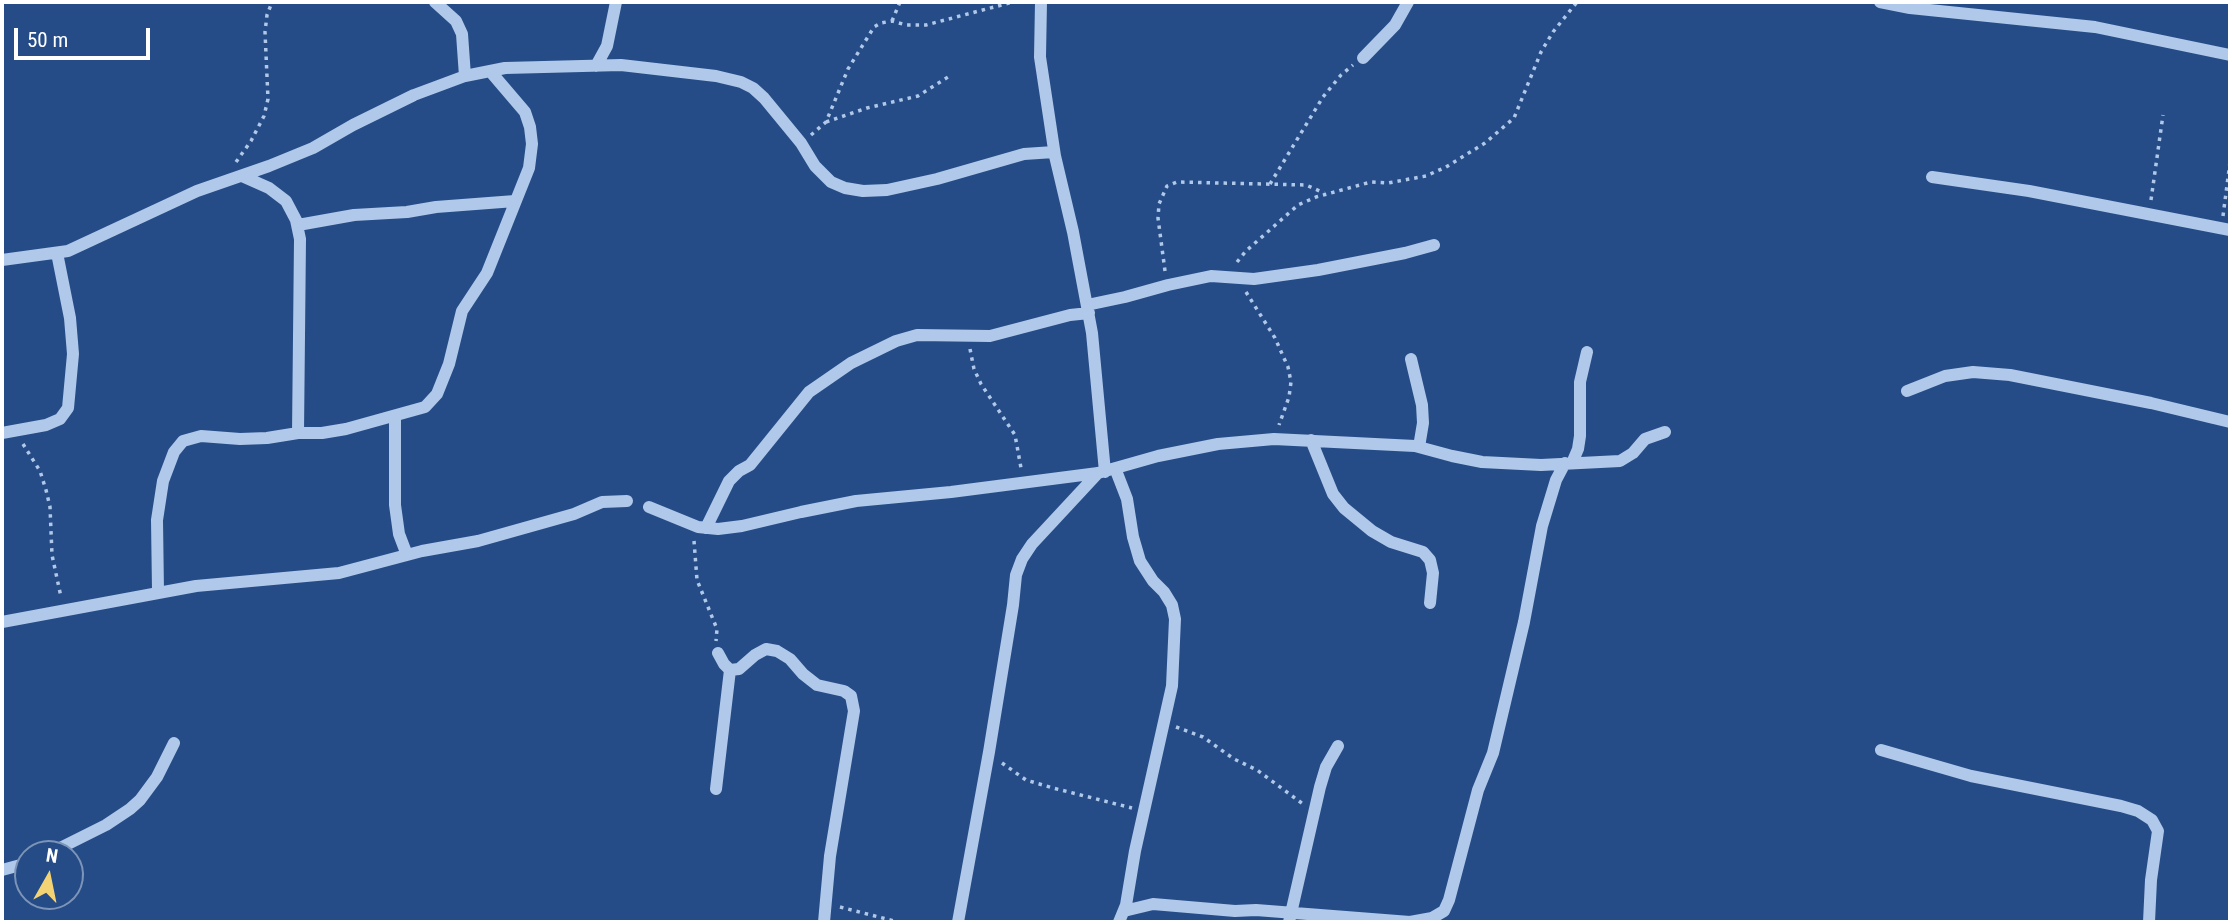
<!DOCTYPE html>
<style>
body{margin:0}
#map{position:relative;width:2232px;height:924px;overflow:hidden;background:#254c87;font-family:"Roboto Condensed",sans-serif}
canvas{display:block}
.frame{position:absolute;inset:0;border:4px solid #fff;pointer-events:none}
.north{position:absolute;left:14px;top:840px;width:70px;height:70px;box-sizing:border-box;background:#254c87;border:2px solid #7c94b7;border-radius:50%;rotate:9deg;font-size:19px;font-weight:700;line-height:28px;text-align:center;color:#fff}
.north::after{content:'';display:block;margin:auto;width:24px;height:32px;background:#f3d374;clip-path:polygon(50% 0,100% 100%,50% 72%,0 100%)}
.scale{position:absolute;left:14px;top:28px;width:136px;height:32px;box-sizing:border-box;border:4px solid #fff;border-top:0;padding-left:9px;font-size:21px;line-height:24px;white-space:nowrap;color:#fff;-webkit-text-stroke:5px #254c87;paint-order:stroke}
</style>
<div id="map">
<canvas width="2232" height="924"></canvas>
<div class="frame"></div>
<div class="north">N</div>
<div class="scale">50 m</div>
</div>
<script>
const g = document.querySelector('canvas').getContext('2d');
g.lineJoin = 'round';
function toPath(rows) {
  const path = new Path2D();
  for (const r of rows) {
    path.moveTo(r[0], r[1]);
    for (let i = 2; i < r.length; i += 2) path.lineTo(r[i], r[i + 1]);
  }
  return path;
}
function stroke(path, color, width, dash) {
  g.strokeStyle = color;
  g.lineWidth = width;
  g.lineCap = dash ? 'butt' : 'round';
  g.setLineDash(dash || []);
  g.stroke(path);
}
const path = toPath([
 [892,21,900,2],
 [826,122,867,108,918,96,948,77],
 [811,135,826,122,848,69,874,27,881,23,892,21,906,25,926,25,1013,2],
 [236,162,251,141,264,116,268,99,265,32,267,15,272,2],
 [1270,184,1323,97,1341,75,1353,65],
 [2151,200,2163,115],
 [2223,216,2230,162],
 [1237,262,1246,251,1298,205,1316,197,1371,182,1388,183,1426,176,1446,167,1485,143,1514,118,1541,52,1553,32,1577,2],
 [1165,271,1158,218,1159,204,1167,186,1177,182,1306,185,1324,193],
 [1246,292,1275,338,1288,367,1291,382,1289,397,1279,425],
 [970,349,974,369,981,384,1015,435,1021,468],
 [23,444,40,471,46,490,50,507,52,555,61,597],
 [694,541,697,580,717,629,716,641],
 [1176,727,1203,737,1234,759,1257,770,1303,804],
 [1002,763,1026,780,1053,788,1132,808],
 [840,907,898,922]
]);
const minor = toPath([
 [435,2,456,21,462,34,465,76],
 [1041,2,1040,57,1055,156,1073,232,1092,333,1105,472],
 [1880,2,1910,8,2095,27,2230,55],
 [1363,58,1395,25,1408,2],
 [596,66,607,46,616,2],
 [242,176,269,188,286,201,296,220,300,239,298,433],
 [1932,177,2029,191,2230,230],
 [298,225,354,215,407,212,436,207,515,201],
 [2,260,68,251,197,191,269,166,313,148,353,125,414,95,465,76,505,68,621,65,716,76,741,82,753,88,764,98,801,143,815,166,831,182,845,188,863,191,887,190,937,179,1024,154,1054,152],
 [1087,305,1125,297,1168,285,1211,276,1254,279,1318,270,1405,253,1434,245],
 [1411,359,1422,405,1423,423,1419,447],
 [1907,391,1945,376,1973,372,2010,375,2151,403,2230,422],
 [395,416,395,505,399,534,407,555],
 [2,433,46,425,60,419,68,408,73,354,70,318,57,253],
 [1311,440,1333,494,1344,508,1372,531,1391,542,1423,552,1430,560,1433,573,1430,603],
 [1572,463,1578,449,1580,436,1580,382,1587,352],
 [1115,468,1127,499,1133,537,1140,561,1153,581,1164,592,1172,605,1175,619,1172,686,1135,851,1126,905,1119,922],
 [649,507,698,527,718,529,742,526,801,512,856,501,951,492,1098,473,1158,456,1218,444,1274,439,1415,446,1452,456,1482,462,1541,465,1620,461,1633,453,1645,439,1665,432],
 [706,528,729,481,739,471,750,465,809,392,851,363,896,341,917,335,990,336,1070,315,1089,313],
 [158,591,157,520,163,481,174,452,183,441,201,436,240,439,267,438,298,433,322,433,346,429,425,407,437,394,449,364,462,311,487,273,529,168,532,144,530,127,525,112,490,71],
 [2,622,196,586,339,573,422,551,478,541,574,514,602,502,627,501],
 [718,653,724,664,730,670,739,669,755,655,766,649,777,651,790,659,803,674,817,685,844,691,851,696,854,711,830,856,824,922],
 [1881,750,1971,776,2121,806,2138,811,2152,820,2158,831,2151,880,2149,922],
 [716,789,730,670],
 [48,854,106,825,130,809,140,800,157,777,174,743],
 [2,870,28,863],
 [1124,911,1153,904,1235,911,1256,910,1410,922,1432,918,1444,911,1449,900,1478,790,1493,753,1524,622,1542,526,1556,480,1565,463],
 [958,922,989,752,1013,605,1016,575,1022,559,1032,544,1098,473],
 [1289,922,1320,787,1326,767,1338,746]
]);
stroke(path, '#b0c8e9', 3.5, [3.5, 5]);
stroke(minor, '#b0c8e9', 12);
</script>
